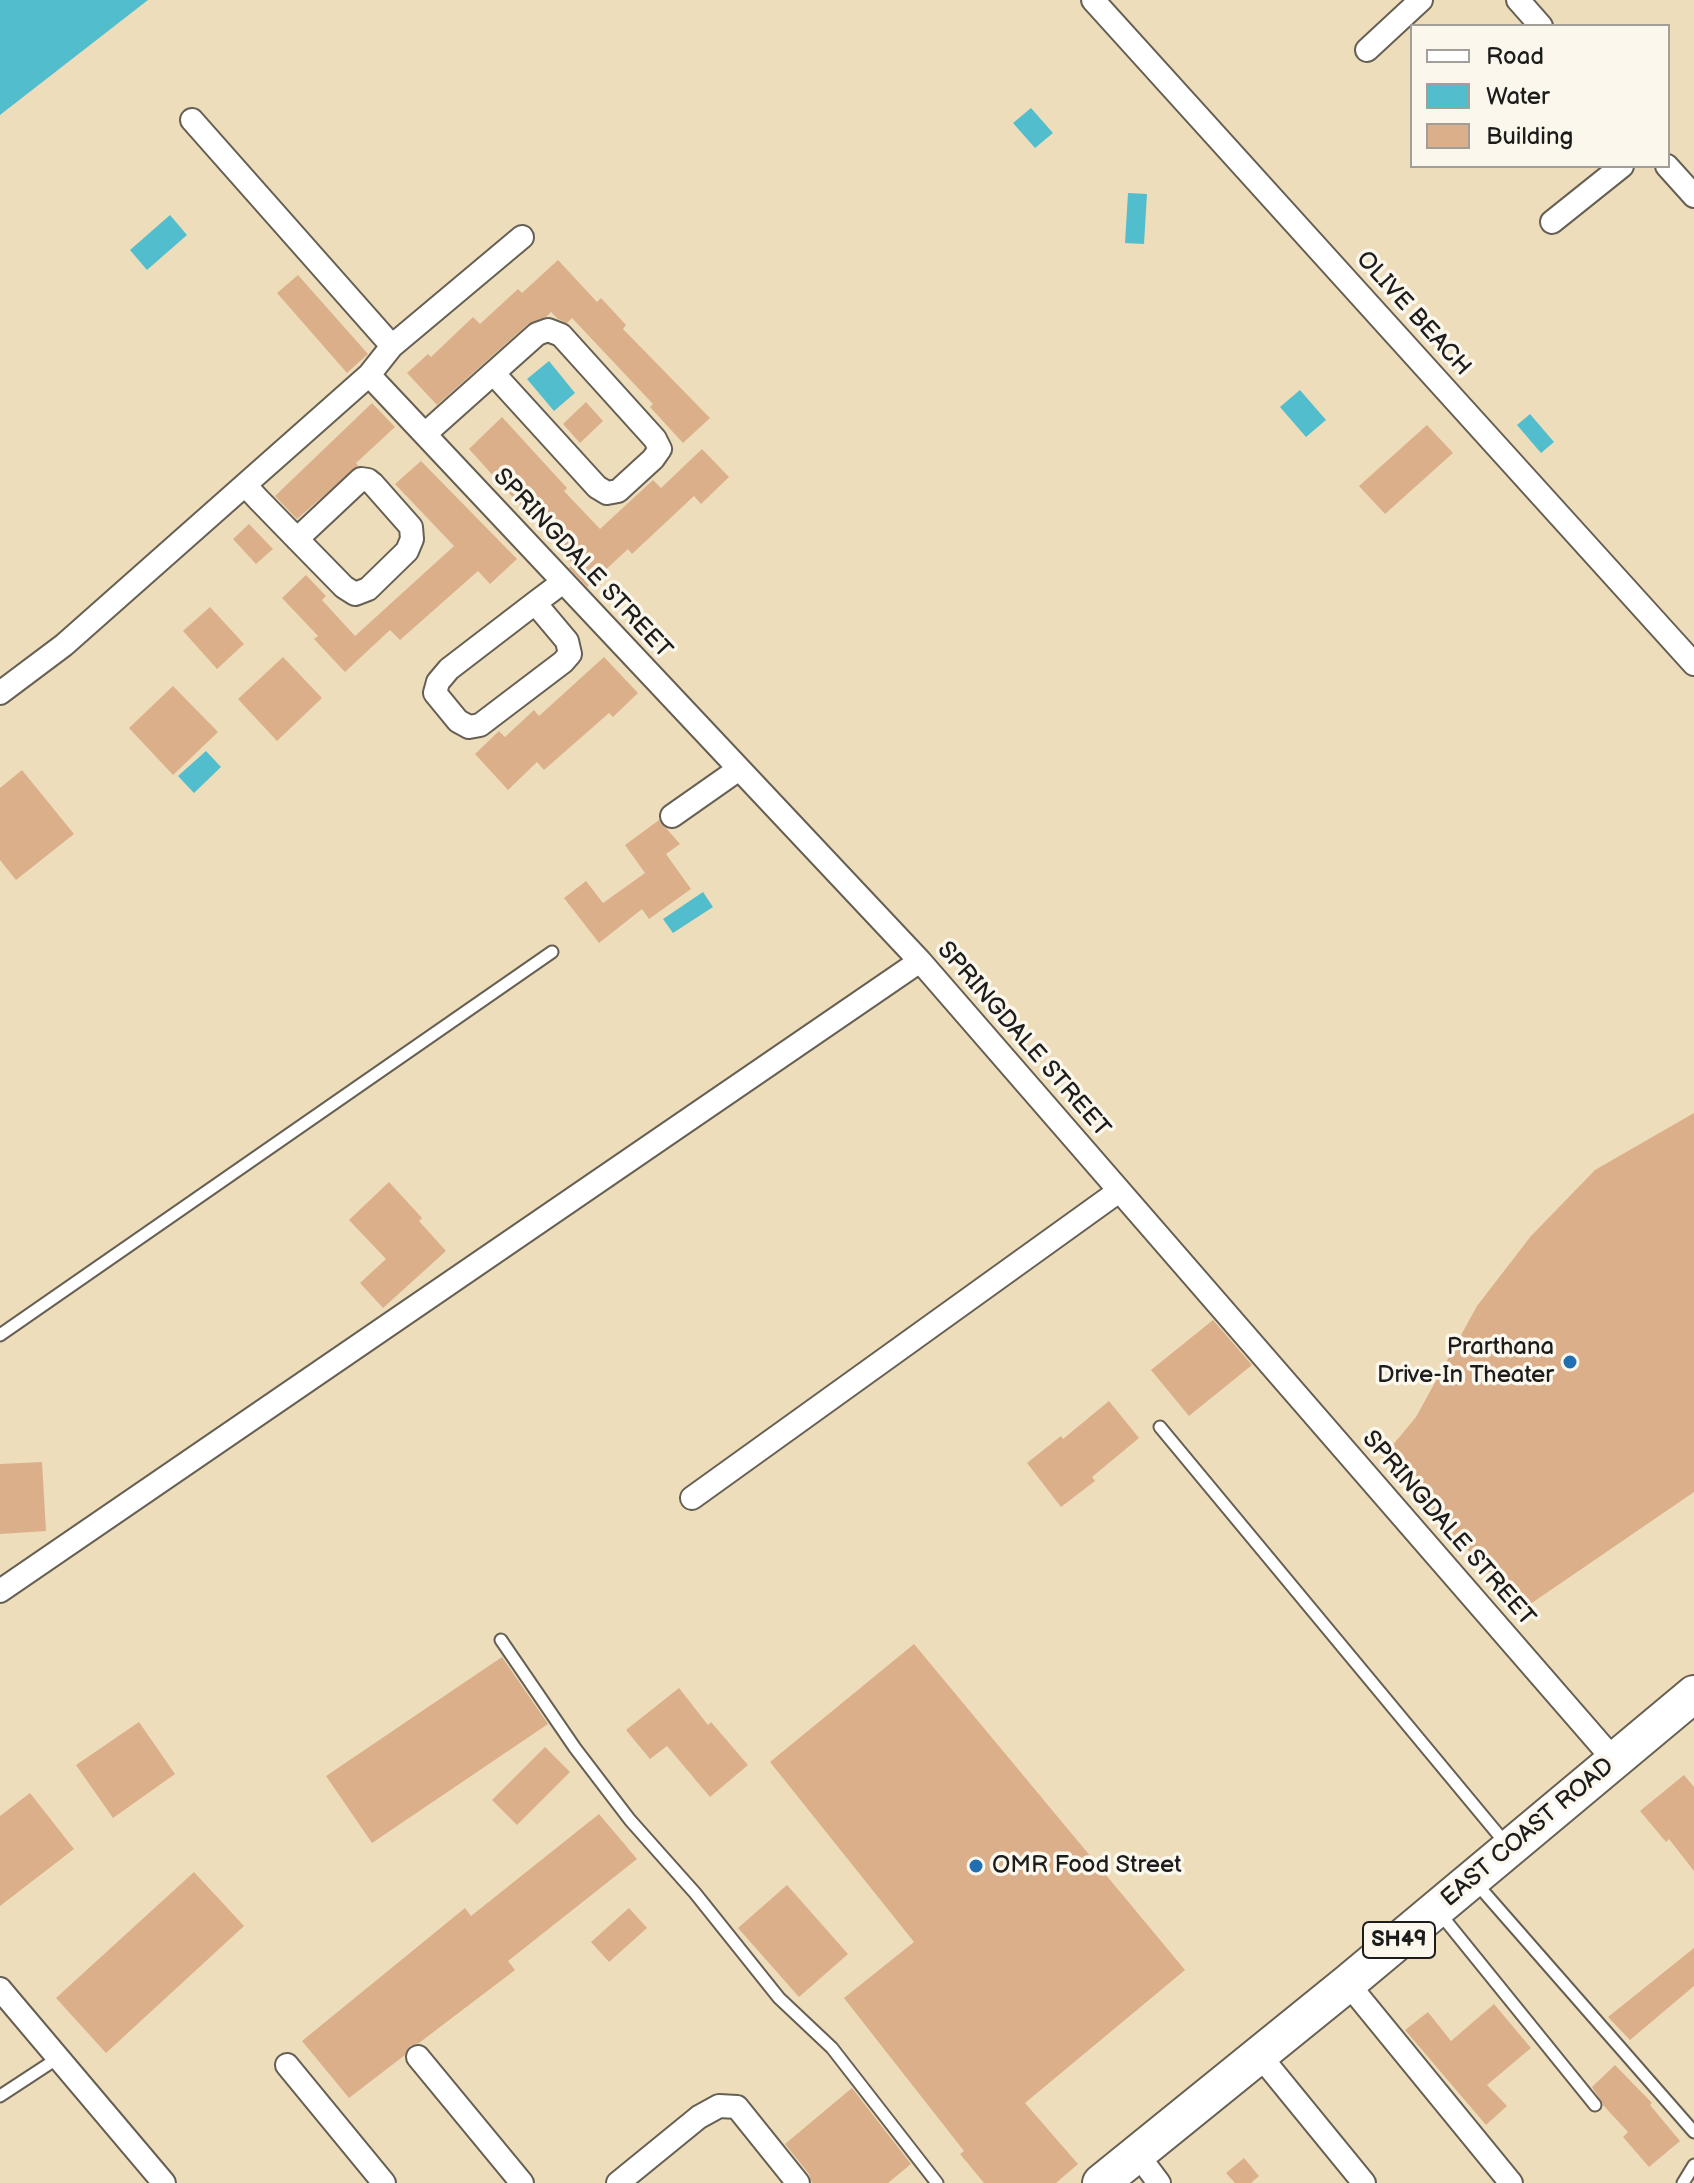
<!DOCTYPE html>
<style>
body{margin:0}
#map{position:relative;width:1694px;height:2183px;overflow:hidden;background:#edb;font-family:"Balsamiq Sans",sans-serif}
canvas{display:block}
.legend{position:absolute;left:1410px;top:24px;width:260px;height:144px;box-sizing:border-box;background:#fbf7ec;border:2px solid #a29f99;margin:0;padding:10px 14px;list-style:none;font-size:24px;color:#1c1c1c}
.legend li{display:flex;align-items:center;gap:16px;height:40px}
.legend b{width:40px;border:2px solid #a29f99}
</style>
<div id="map">
<canvas width="1694" height="2183"></canvas>
<ul class="legend">
<li><b style="height:10px;background:#fff"></b>Road</li>
<li><b style="height:22px;background:#52becd"></b>Water</li>
<li><b style="height:22px;background:#dcaf8b"></b>Building</li>
</ul>
</div>
<script>
const g = document.querySelector('canvas').getContext('2d');
g.lineJoin = 'round';
function fill(path, color) {
  g.fillStyle = color;
  g.fill(path, 'evenodd');
}
function toPath(rows) {
  const path = new Path2D();
  for (const r of rows) {
    path.moveTo(r[0], r[1]);
    for (let i = 2; i < r.length; i += 2) path.lineTo(r[i], r[i + 1]);
  }
  return path;
}
function stroke(path, color, width, dash) {
  g.strokeStyle = color;
  g.lineWidth = width;
  g.lineCap = dash ? 'butt' : 'round';
  g.setLineDash(dash || []);
  g.stroke(path);
}
function drawText(font, color, halo, rows, align = 'center') {
  g.font = font + ' "Balsamiq Sans",sans-serif';
  g.lineWidth = 7;
  g.setLineDash([]);
  g.textBaseline = 'middle';
  g.strokeStyle = halo;
  g.fillStyle = color;
  for (const [text, x, y, turn = 0] of rows) {
    g.save();
    g.translate(x, y);
    g.rotate((+turn || 0) * Math.PI / 180);
    g.textAlign = isNaN(turn) ? turn : align;
    if (halo) g.strokeText(text, 0, 0);
    g.fillText(text, 0, 0);
    g.restore();
  }
}
const water = toPath([
 [0,0,148,0,0,115],
 [1031,108,1053,133,1035,148,1013,123],
 [1128,193,1147,194,1144,244,1125,243],
 [170,215,187,235,147,270,130,250],
 [549,361,575,393,554,411,527,379],
 [1300,390,1326,420,1306,437,1280,407],
 [1530,414,1554,442,1541,453,1517,425],
 [206,751,221,767,194,793,178,776],
 [703,892,713,907,673,933,663,919]
]);
const building = toPath([
 [558,260,597,302,601,298,626,325,623,329,710,418,683,443,650,407,653,404,572,318,567,323,558,319,551,312,546,317,528,324,437,405,407,373,428,354,431,357,473,317,480,324,518,289,522,293],
 [298,275,368,354,347,373,277,293],
 [586,402,603,421,580,443,563,424],
 [372,403,395,427,356,463,358,466,297,519,275,496],
 [502,417,567,488,564,491,600,529,653,480,661,488,702,449,729,477,701,504,694,496,632,554,628,549,587,587,569,568,573,564,469,449],
 [1427,425,1453,453,1385,514,1359,486],
 [421,461,517,559,490,584,478,571,400,640,390,630,345,672,314,639,318,636,282,598,306,575,326,596,322,600,355,636,454,546,395,484],
 [249,524,273,549,256,564,233,539],
 [210,607,244,644,217,669,183,631],
 [283,657,322,698,277,741,238,699],
 [604,657,638,693,613,717,609,713,544,770,537,762,508,790,475,754,499,731,505,737,534,710,539,716],
 [173,686,218,732,173,775,129,728],
 [22,770,74,834,16,880,0,860,0,788],
 [659,820,680,844,666,854,691,889,649,919,642,909,599,943,564,898,586,881,603,903,645,873,625,845],
 [1694,1113,1694,1492,1523,1609,1382,1458,1416,1417,1477,1306,1531,1236,1595,1170],
 [389,1182,422,1218,419,1221,446,1251,383,1308,360,1283,386,1259,349,1220],
 [1213,1320,1252,1365,1189,1416,1151,1370],
 [1109,1401,1139,1438,1092,1477,1095,1481,1061,1507,1027,1463,1061,1436,1063,1439],
 [42,1462,46,1531,0,1534,0,1464],
 [914,1644,1185,1970,1025,2103,1078,2164,1056,2183,984,2183,960,2154,964,2151,844,1998,914,1942,770,1762],
 [502,1657,548,1724,372,1843,326,1776],
 [679,1688,708,1725,711,1722,748,1765,710,1797,667,1746,650,1759,626,1730],
 [139,1722,175,1774,113,1818,76,1765],
 [545,1747,570,1772,517,1825,492,1800],
 [1684,1775,1694,1787,1694,1871,1669,1839,1666,1842,1640,1811],
 [30,1793,74,1849,0,1906,0,1816],
 [599,1814,637,1859,508,1961,515,1970,419,2043,410,2046,405,2055,349,2098,302,2041,465,1908,471,1916],
 [194,1872,244,1926,106,2053,56,1998],
 [787,1885,848,1954,799,1997,738,1928],
 [629,1908,647,1928,609,1962,591,1942],
 [1694,1948,1694,1986,1630,2040,1608,2017],
 [1494,2004,1531,2048,1487,2085,1507,2106,1486,2125,1405,2030,1428,2012,1451,2041],
 [1615,2065,1652,2103,1650,2105,1680,2141,1649,2167,1623,2137,1628,2132,1603,2105,1592,2087],
 [852,2088,911,2164,888,2183,812,2183,809,2174,785,2144],
 [1244,2158,1259,2176,1251,2183,1235,2183,1226,2173]
]);
const service = toPath([
 [0,1335,552,952],
 [1160,1427,1507,1845],
 [501,1640,575,1748,630,1820,695,1893,779,1998,832,2048,937,2183],
 [1483,1891,1694,2132],
 [1446,1921,1595,2105],
 [0,2096,58,2058],
 [1683,2183,1694,2165]
]);
const minor = toPath([
 [1093,0,1694,664],
 [1518,0,1541,26],
 [1367,50,1421,0],
 [192,120,392,346],
 [1667,166,1694,196],
 [1552,222,1622,166],
 [369,375,920,961,1614,1760],
 [425,434,537,334,548,330,561,335,655,439,660,449,653,459,618,491,607,493,597,487,494,374],
 [245,485,259,500,297,539,344,587,355,594,368,589,407,551,412,539,411,527,373,484,368,480,361,479,297,539],
 [535,603,567,641,570,654,563,662,480,725,469,727,458,721,435,693,438,682,449,669,535,603,563,582],
 [0,693,64,645,369,375,392,346,522,237],
 [672,816,739,769],
 [692,1498,1119,1191],
 [0,1591,920,961],
 [0,1989,164,2183],
 [1358,1996,1511,2183],
 [418,2057,522,2183],
 [287,2065,384,2183],
 [1270,2068,1364,2183],
 [1147,2167,1159,2183],
 [618,2183,699,2117,719,2106,737,2107,798,2183]
]);
const primary = toPath([
 [1101,2183,1348,1983,1694,1694]
]);
const markers = [
 [1570,1362,8,"#1f6fb2"],
 [976,1866,8,"#1f6fb2"]
];
const shields = [
 [1399,1940,72]
];
const shieldNames = [
 ["SH49",1399,1940]
];
const streetNames = [
 ["OLIVE BEACH",1413,314,48],
 ["SPRINGDALE STREET",582,564,47],
 ["SPRINGDALE STREET",1023,1040,49],
 ["SPRINGDALE STREET",1448,1529,49],
 ["EAST COAST ROAD",1528,1833,-40]
];
const poiNames = [
 ["Prarthana",1554,1348],
 ["Drive-In Theater",1554,1376],
 ["OMR Food Street",992,1866,"left"]
];
fill(water, '#52becd');
fill(building, '#dcaf8b');
stroke(service, '#666054', 15);
stroke(minor, '#666054', 26);
stroke(primary, '#666054', 40);
stroke(service, '#fff', 11);
stroke(minor, '#fff', 22);
stroke(primary, '#fff', 36);
for (const [x, y, r, color] of markers) {
  const dot = new Path2D();
  dot.arc(x, y, r, 0, 2 * Math.PI);
  g.fillStyle = color;
  g.fill(dot);
  stroke(dot, '#fbf7ec', 3);
}
for (const [x, y, w] of shields) {
  const box = new Path2D();
  box.roundRect(x - w / 2, y - 18, w, 36, 6);
  g.fillStyle = '#fbf7ec';
  g.fill(box);
  stroke(box, '#1c1c1c', 2);
}
drawText('bold 22px', '#1c1c1c', null, shieldNames);
drawText('24px', '#1c1c1c', '#fbf7ec', streetNames);
drawText('24px', '#1c1c1c', '#fbf7ec', poiNames, 'right');
</script>
